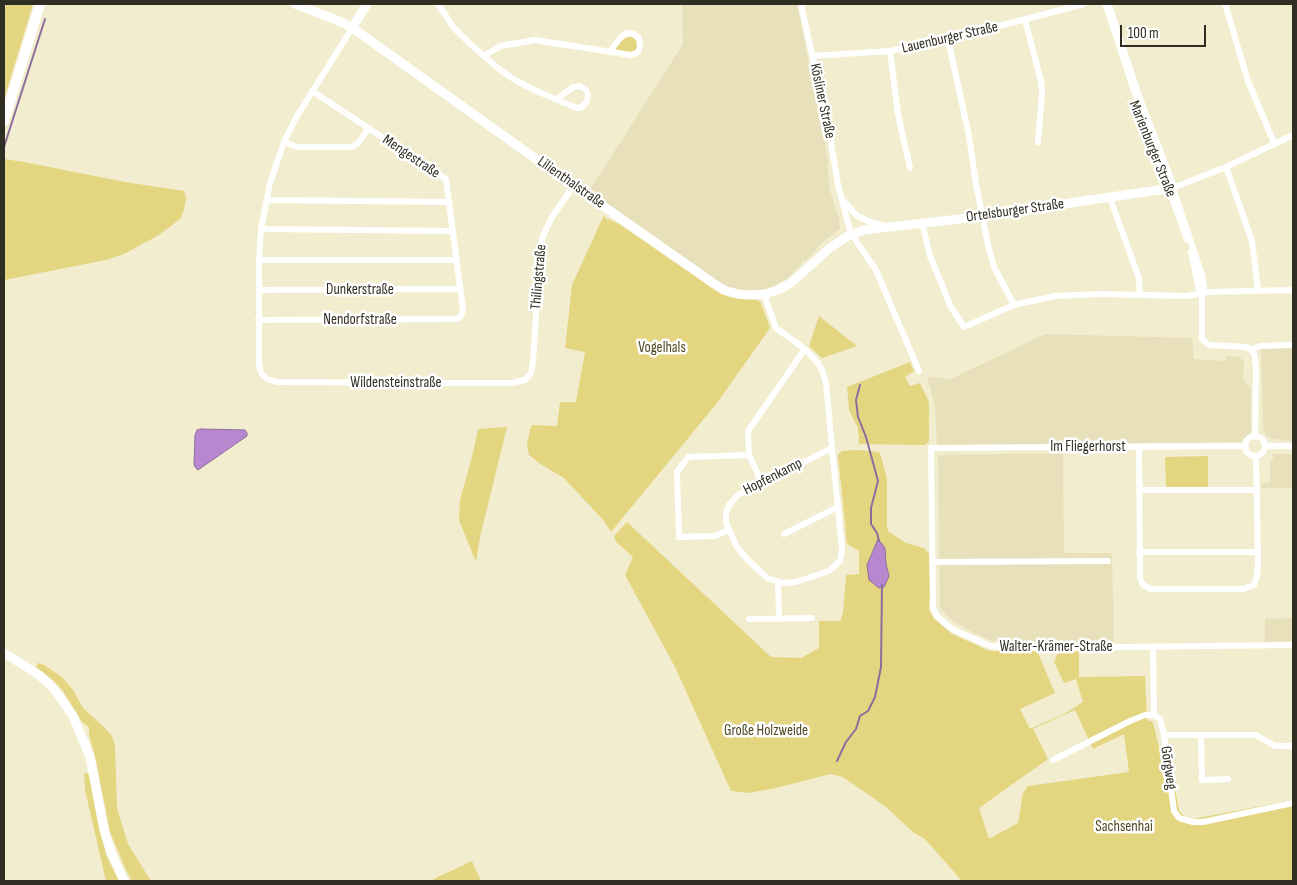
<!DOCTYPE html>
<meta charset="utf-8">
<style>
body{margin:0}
#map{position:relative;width:1297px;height:885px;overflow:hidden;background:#f2edcf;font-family:"Sofia Sans Condensed",sans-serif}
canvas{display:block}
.frame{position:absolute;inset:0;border:5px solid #302e22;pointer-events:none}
.scale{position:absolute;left:1120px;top:25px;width:86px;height:22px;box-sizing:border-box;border:2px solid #302e22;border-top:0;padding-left:6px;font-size:15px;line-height:18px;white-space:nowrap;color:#302e22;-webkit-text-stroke:4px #fff;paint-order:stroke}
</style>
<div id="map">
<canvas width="1297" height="885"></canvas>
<div class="frame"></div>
<div class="scale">100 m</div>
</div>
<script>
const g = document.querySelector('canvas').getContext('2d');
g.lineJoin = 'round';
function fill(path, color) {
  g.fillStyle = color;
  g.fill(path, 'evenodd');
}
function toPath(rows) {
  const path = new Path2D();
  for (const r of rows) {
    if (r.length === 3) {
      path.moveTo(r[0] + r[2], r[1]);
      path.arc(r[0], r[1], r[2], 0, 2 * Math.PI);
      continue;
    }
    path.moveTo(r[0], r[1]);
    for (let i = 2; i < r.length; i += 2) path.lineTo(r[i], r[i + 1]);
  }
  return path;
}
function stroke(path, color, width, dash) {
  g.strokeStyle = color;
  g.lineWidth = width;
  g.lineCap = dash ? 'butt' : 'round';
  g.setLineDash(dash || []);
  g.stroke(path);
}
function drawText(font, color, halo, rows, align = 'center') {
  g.font = font + ' "Sofia Sans Condensed",sans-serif';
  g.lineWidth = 5;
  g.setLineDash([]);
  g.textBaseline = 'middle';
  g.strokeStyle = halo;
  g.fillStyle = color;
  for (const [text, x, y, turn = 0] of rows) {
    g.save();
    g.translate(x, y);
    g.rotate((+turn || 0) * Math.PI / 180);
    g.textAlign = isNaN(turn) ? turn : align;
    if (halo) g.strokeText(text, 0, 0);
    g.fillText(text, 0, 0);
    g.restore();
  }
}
const built = toPath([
 [682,4,797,4,828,161,828,174,830,191,839,219,840,229,823,242,806,261,804,260,801,263,802,264,788,278,765,291,747,292,722,286,589,191,683,44],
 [1045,334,1192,338,1194,359,1226,361,1226,356,1240,357,1244,362,1243,380,1251,389,1251,433,1248,435,1243,442,937,445,935,406,927,377,951,379],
 [1261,347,1293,347,1293,441,1273,439,1265,434,1263,429],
 [1063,453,1064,553,1112,553,1114,642,993,641,972,632,951,620,940,608,938,455],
 [1273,454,1293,454,1293,488,1262,488,1262,483,1268,483,1270,481,1270,461,1273,459],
 [1293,618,1293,641,1265,642,1265,619]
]);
const green = toPath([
 [6,4,33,4,4,100,4,12],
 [631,36,638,42,636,50,632,52,617,51,616,48,622,40],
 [4,159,24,162,125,182,184,191,186,197,184,210,180,219,159,235,124,254,106,260,4,280],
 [604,215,607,220,608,219,619,224,721,294,733,298,757,300,761,303,770,328,717,403,611,532,604,521,564,478,542,465,529,455,527,445,531,426,534,425,557,426,560,402,576,402,585,352,565,348,572,285],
 [819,316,857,346,822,358,809,346],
 [910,362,914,371,905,377,910,386,920,383,929,402,929,442,924,445,859,444,858,428,849,410,847,387],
 [507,427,480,537,476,562,459,520,460,500,473,453,478,429],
 [859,450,879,452,881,456,887,479,887,528,889,532,906,543,924,548,929,554,930,594,929,610,934,619,952,634,990,651,1037,651,1055,693,1020,709,1030,729,1064,714,1083,702,1076,679,1064,683,1054,662,1058,653,1079,651,1079,677,1145,676,1147,720,1153,722,1159,747,1167,745,1179,810,1185,817,1193,819,1293,800,1293,881,962,881,925,839,913,832,886,807,843,777,830,774,776,788,748,793,731,791,675,667,625,575,633,557,616,542,614,536,627,522,771,657,801,658,819,648,819,621,840,621,843,613,846,575,859,574,859,551,847,544,838,455,842,451],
 [885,548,886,564,889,576,867,565],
 [1075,710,1093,749,1124,734,1129,772,1028,786,1023,793,1018,823,989,839,979,808,1048,759,1033,729],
 [1208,456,1208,487,1166,487,1165,457],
 [38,663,44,665,62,677,73,690,83,708,104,727,112,736,115,746,117,808,128,844,151,881,132,881,125,868,110,832,96,760,89,735,89,727,82,722,63,691,54,681,36,667],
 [87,773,89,775,98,822,106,855,119,881,106,881,85,790,84,774],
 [472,861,481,881,431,881,438,877]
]);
const water = toPath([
 [201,429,245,430,247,433,247,436,198,470,195,467,194,464,195,435,197,430,201,429],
 [878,539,885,548,886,564,889,576,884,587,879,588,869,580,867,565,878,539]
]);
const stream = toPath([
 [4,147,45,19],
 [860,385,856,400,858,417,866,437,878,481,871,508,871,524,877,533,879,541],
 [837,761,846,742,856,729,860,716,868,711,875,697,881,667,882,585]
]);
const street = toPath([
 [438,4,454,28,469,43,499,69,515,80,534,90,577,108,582,107,587,101,588,95,586,90,580,86,573,87,557,99],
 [801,4,831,142,838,185,850,230],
 [1225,4,1248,81,1274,143],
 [1025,20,1041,81,1042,93,1038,142],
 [349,33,297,116,284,142,270,183,261,229,259,260,259,365,261,373,267,379,277,382,442,383,512,383,525,380,531,373,533,362,539,264,542,238,552,217,574,185],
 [948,39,969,136,976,184,988,245,994,267,1014,305],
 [890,51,898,114,910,168],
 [484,56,500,46,535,40,631,55,638,52,640,47,639,38,634,34,627,33,622,36,610,51],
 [813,56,890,51,948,39,1084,4],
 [284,142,297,147,351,147,358,143,369,128],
 [1226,167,1252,241,1258,290],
 [1169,189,1187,240],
 [1110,198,1139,278,1140,295],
 [266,200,449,202],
 [844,201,857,216,873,223,885,226],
 [922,223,930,256,951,307,964,327,1014,305,1055,296,1100,294,1187,296,1208,292,1293,290],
 [261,229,453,231],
 [854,238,876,270,919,371],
 [1191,252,1199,290,1202,294],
 [259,260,457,260],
 [259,290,461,289],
 [764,294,776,328,805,349,818,363,822,370,826,383,832,448],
 [258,320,457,319,461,316,463,310,446,179,312,91],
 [1251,349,1260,346,1293,345],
 [1255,446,10],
 [1255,437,1256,366,1254,353,1247,347,1209,345,1202,339,1202,294,1204,288,1202,275,1173,188,1226,167,1293,135],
 [1246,446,931,448,933,607,937,616,946,624,954,630,990,646,1040,648,1293,645],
 [1265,446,1293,446],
 [1139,447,1140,578,1143,585,1151,589,1243,589,1254,585,1257,576,1258,560,1256,456],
 [832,448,842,549,840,561,829,571,796,582,783,583,767,578,747,559,737,547,726,523,726,513,729,505,738,495,832,448],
 [762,483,749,455,748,431,805,349],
 [1139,490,1257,490],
 [729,530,715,536,679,537,677,472,688,457,749,455],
 [784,534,838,507],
 [1139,552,1258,552],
 [932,562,1108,561],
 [778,582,779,619],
 [749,619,812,618],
 [1153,647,1154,715],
 [1164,735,1256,735,1275,746,1293,746],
 [1201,735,1202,780,1228,779],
 [1053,760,1130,721,1145,715,1154,715,1160,719,1164,735,1174,811,1179,818,1193,822,1203,822,1293,803]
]);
const secondary = toPath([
 [295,4,344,23,361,34,536,159,713,283,724,290,738,294,748,295,764,294,778,290,791,283,831,247,848,236],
 [352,28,367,4],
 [856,233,864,230,959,219,1173,188,1136,92,1107,4],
 [4,653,39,675,54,689,73,716,90,757,104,830,111,852,124,881]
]);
const primary = toPath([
 [4,121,40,4]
]);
const streetNames = [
 ["Lauenburger Straße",950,38,-13],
 ["Kösliner Straße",822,101,78],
 ["Marienburger Straße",1152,149,68],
 ["Mengestraße",411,157,34],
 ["Lilienthalstraße",571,183,35],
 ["Ortelsburger Straße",1015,211,-8],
 ["Thilingstraße",539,277,-85],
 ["Dunkerstraße",360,290],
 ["Nendorfstraße",360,320],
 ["Wildensteinstraße",396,383],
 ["Im Fliegerhorst",1088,447],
 ["Hopfenkamp",773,477,-27],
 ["Walter-Krämer-Straße",1056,647],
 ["Görgweg",1168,768,82]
];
const parkNames = [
 ["Vogelhals",662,348],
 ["Große Holzweide",766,731],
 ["Sachsenhai",1124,827]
];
fill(built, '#e7e0bb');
fill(green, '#e4d581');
fill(water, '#b788d0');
stroke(water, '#8e6d9c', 1);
stroke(stream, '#8e6d9c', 2);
stroke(street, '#fff', 6);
stroke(secondary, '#fff', 9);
stroke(primary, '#fff', 10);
drawText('15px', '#302e22', '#fff', streetNames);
drawText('15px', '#4e4720', '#fff', parkNames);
</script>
